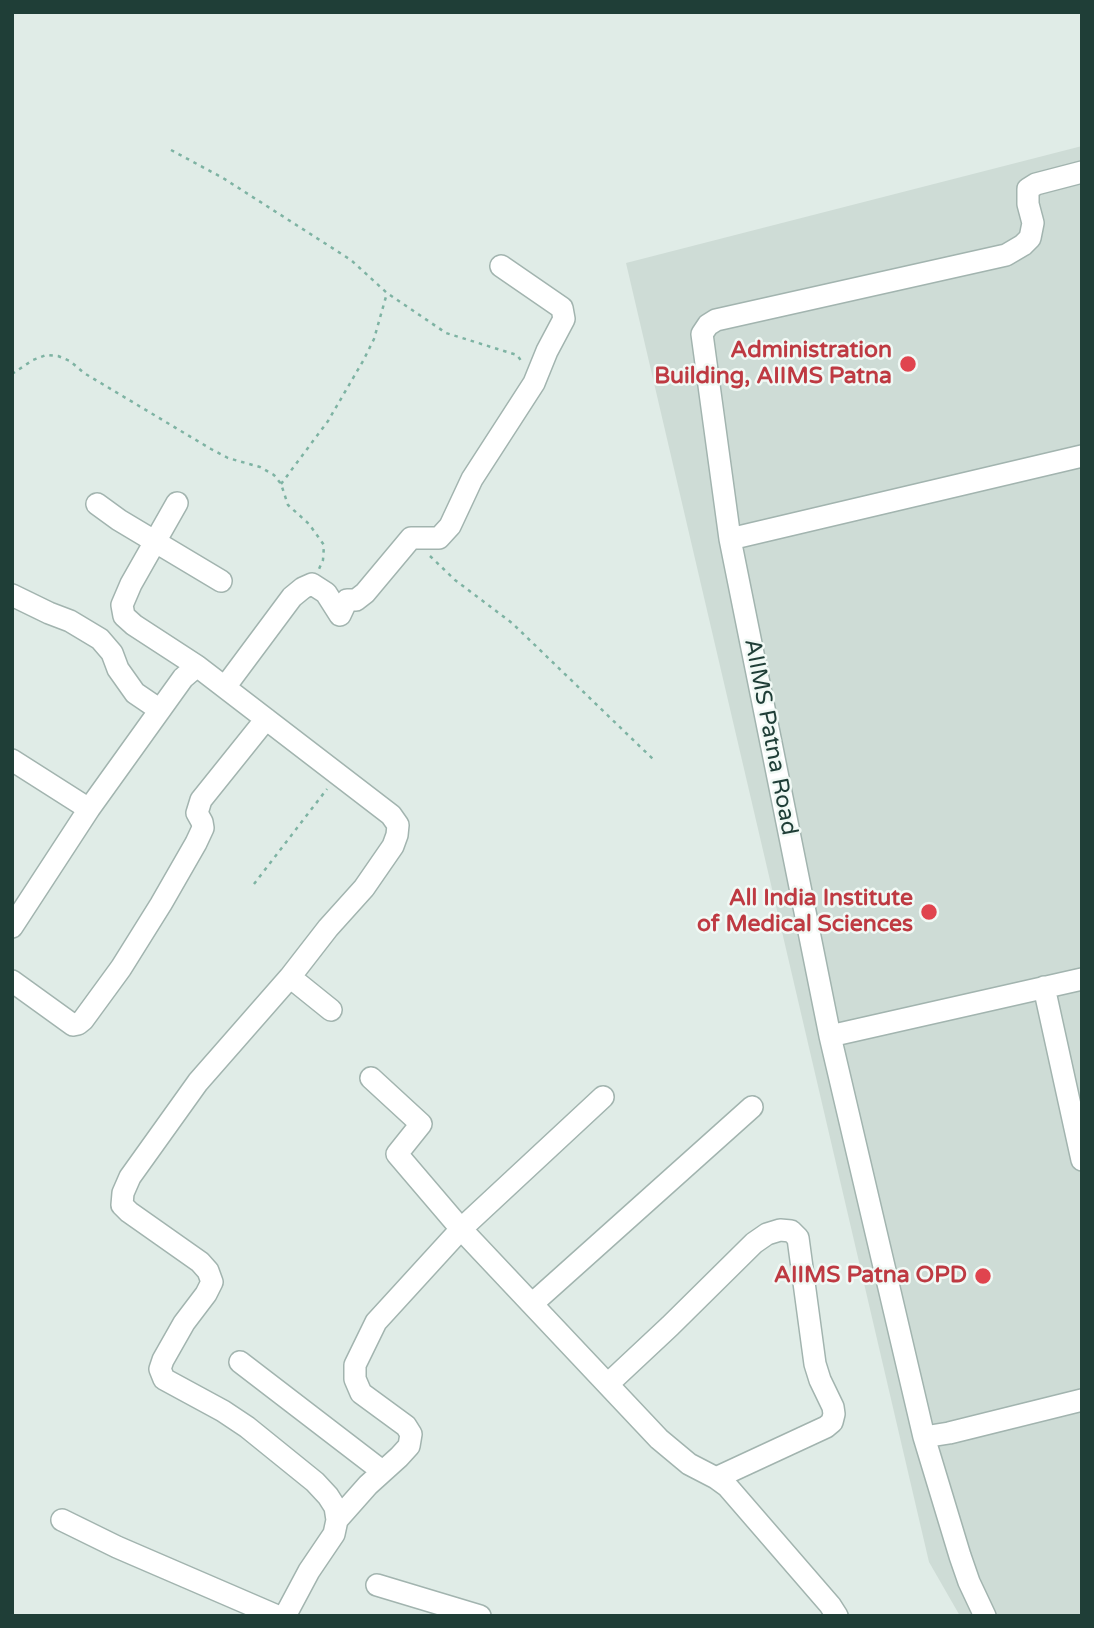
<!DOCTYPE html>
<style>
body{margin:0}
#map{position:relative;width:1094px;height:1628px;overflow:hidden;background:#e0ece7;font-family:"Varela Round",sans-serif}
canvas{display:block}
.frame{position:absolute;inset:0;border:14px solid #1f3e37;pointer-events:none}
</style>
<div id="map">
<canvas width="1094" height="1628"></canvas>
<div class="frame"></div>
</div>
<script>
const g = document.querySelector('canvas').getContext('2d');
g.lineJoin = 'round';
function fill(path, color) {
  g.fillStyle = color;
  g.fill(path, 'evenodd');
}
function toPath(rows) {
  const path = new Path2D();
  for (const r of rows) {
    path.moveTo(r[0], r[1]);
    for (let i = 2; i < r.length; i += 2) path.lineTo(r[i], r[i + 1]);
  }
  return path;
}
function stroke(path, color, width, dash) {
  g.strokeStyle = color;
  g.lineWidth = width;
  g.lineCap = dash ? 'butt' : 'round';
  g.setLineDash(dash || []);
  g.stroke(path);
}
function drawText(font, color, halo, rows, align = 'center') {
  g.font = font + ' "Varela Round",sans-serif';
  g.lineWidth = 5;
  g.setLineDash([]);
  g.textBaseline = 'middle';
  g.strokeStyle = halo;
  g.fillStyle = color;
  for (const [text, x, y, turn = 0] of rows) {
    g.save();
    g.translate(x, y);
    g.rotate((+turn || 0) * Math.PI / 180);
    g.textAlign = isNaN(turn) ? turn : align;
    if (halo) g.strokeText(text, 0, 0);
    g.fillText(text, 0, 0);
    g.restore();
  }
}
const built = toPath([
 [1082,146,1082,1616,960,1616,929,1562,626,263]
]);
const path = toPath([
 [171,150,223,178,351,260,387,293,446,333,517,355,522,362],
 [12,374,33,360,46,355,58,356,70,361,84,373,211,449,228,458,260,467,274,475,281,484,288,505,309,524,324,545,323,560,319,569],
 [281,484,328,421,363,361,374,339,387,293],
 [430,556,455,580,512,623,655,761],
 [254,884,327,789]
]);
const minor = toPath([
 [1082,456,730,539,830,1036,1082,979],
 [177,503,131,584,122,605,124,616,134,625,197,666],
 [97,504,119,520,221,581],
 [730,539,702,334,708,325,716,320,1006,255,1023,245,1030,238,1033,223,1028,204,1028,189,1036,184,1082,172],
 [12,595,49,613,70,621,100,639,112,653,118,669,135,693,160,710],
 [225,687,292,597,303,588,312,584,326,593,340,615,347,600,356,600,365,593,411,538,439,538,450,526,472,479,534,383,547,351,564,319,562,308,501,266],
 [12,760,89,809],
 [12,927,89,809,183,678,197,666,391,815,398,825,397,835,393,846,364,888,328,928,290,977,198,1082,130,1177,123,1193,122,1205,129,1212,200,1262,208,1271,212,1282,206,1294,184,1323,163,1360,160,1369,164,1379,223,1411,247,1427,315,1482,328,1496,335,1507,337,1520,334,1534,309,1571,285,1616],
 [290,977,331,1010],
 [12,981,73,1025,78,1024,83,1020,121,968,161,904,196,843,203,828,202,822,197,813,201,800,266,719],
 [1044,987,1082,1160],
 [830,1036,924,1437,949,1433,1082,1400],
 [371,1078,421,1124,397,1154,461,1229,659,1439,689,1464,716,1478,727,1486,830,1605,837,1616],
 [532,1304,752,1107],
 [240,1362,382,1471],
 [608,1384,670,1326,754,1243,767,1234,780,1230,791,1231,798,1238,815,1364,820,1380,833,1407,834,1414,832,1422,826,1427,716,1478],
 [924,1437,960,1556,969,1582,985,1616],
 [62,1520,117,1547,277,1616],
 [337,1520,368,1485,399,1457,409,1446,411,1434,406,1426,361,1393,355,1379,355,1365,376,1322,461,1229,603,1097],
 [377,1585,480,1616]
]);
const markers = [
 [908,364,9,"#e0444e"],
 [929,912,9,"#e0444e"],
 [983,1276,9,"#e0444e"]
];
const healthNames = [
 ["Administration",892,351],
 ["Building, AIIMS Patna",892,377],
 ["All India Institute",913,899],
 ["of Medical Sciences",913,925],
 ["AIIMS Patna OPD",967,1276]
];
const streetNames = [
 ["AIIMS Patna Road",770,737,79]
];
fill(built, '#cedcd6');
stroke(minor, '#a2b4af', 24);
stroke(path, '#7eb3a3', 2.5, [3.5, 5]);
stroke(minor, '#fff', 21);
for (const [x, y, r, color] of markers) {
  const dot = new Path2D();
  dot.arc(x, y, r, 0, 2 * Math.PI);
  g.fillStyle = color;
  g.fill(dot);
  stroke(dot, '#f1f9f5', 2.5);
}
drawText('bold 23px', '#be3a42', '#f1f9f5', healthNames, 'right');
drawText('23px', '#1f3e37', '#f1f9f5', streetNames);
</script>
